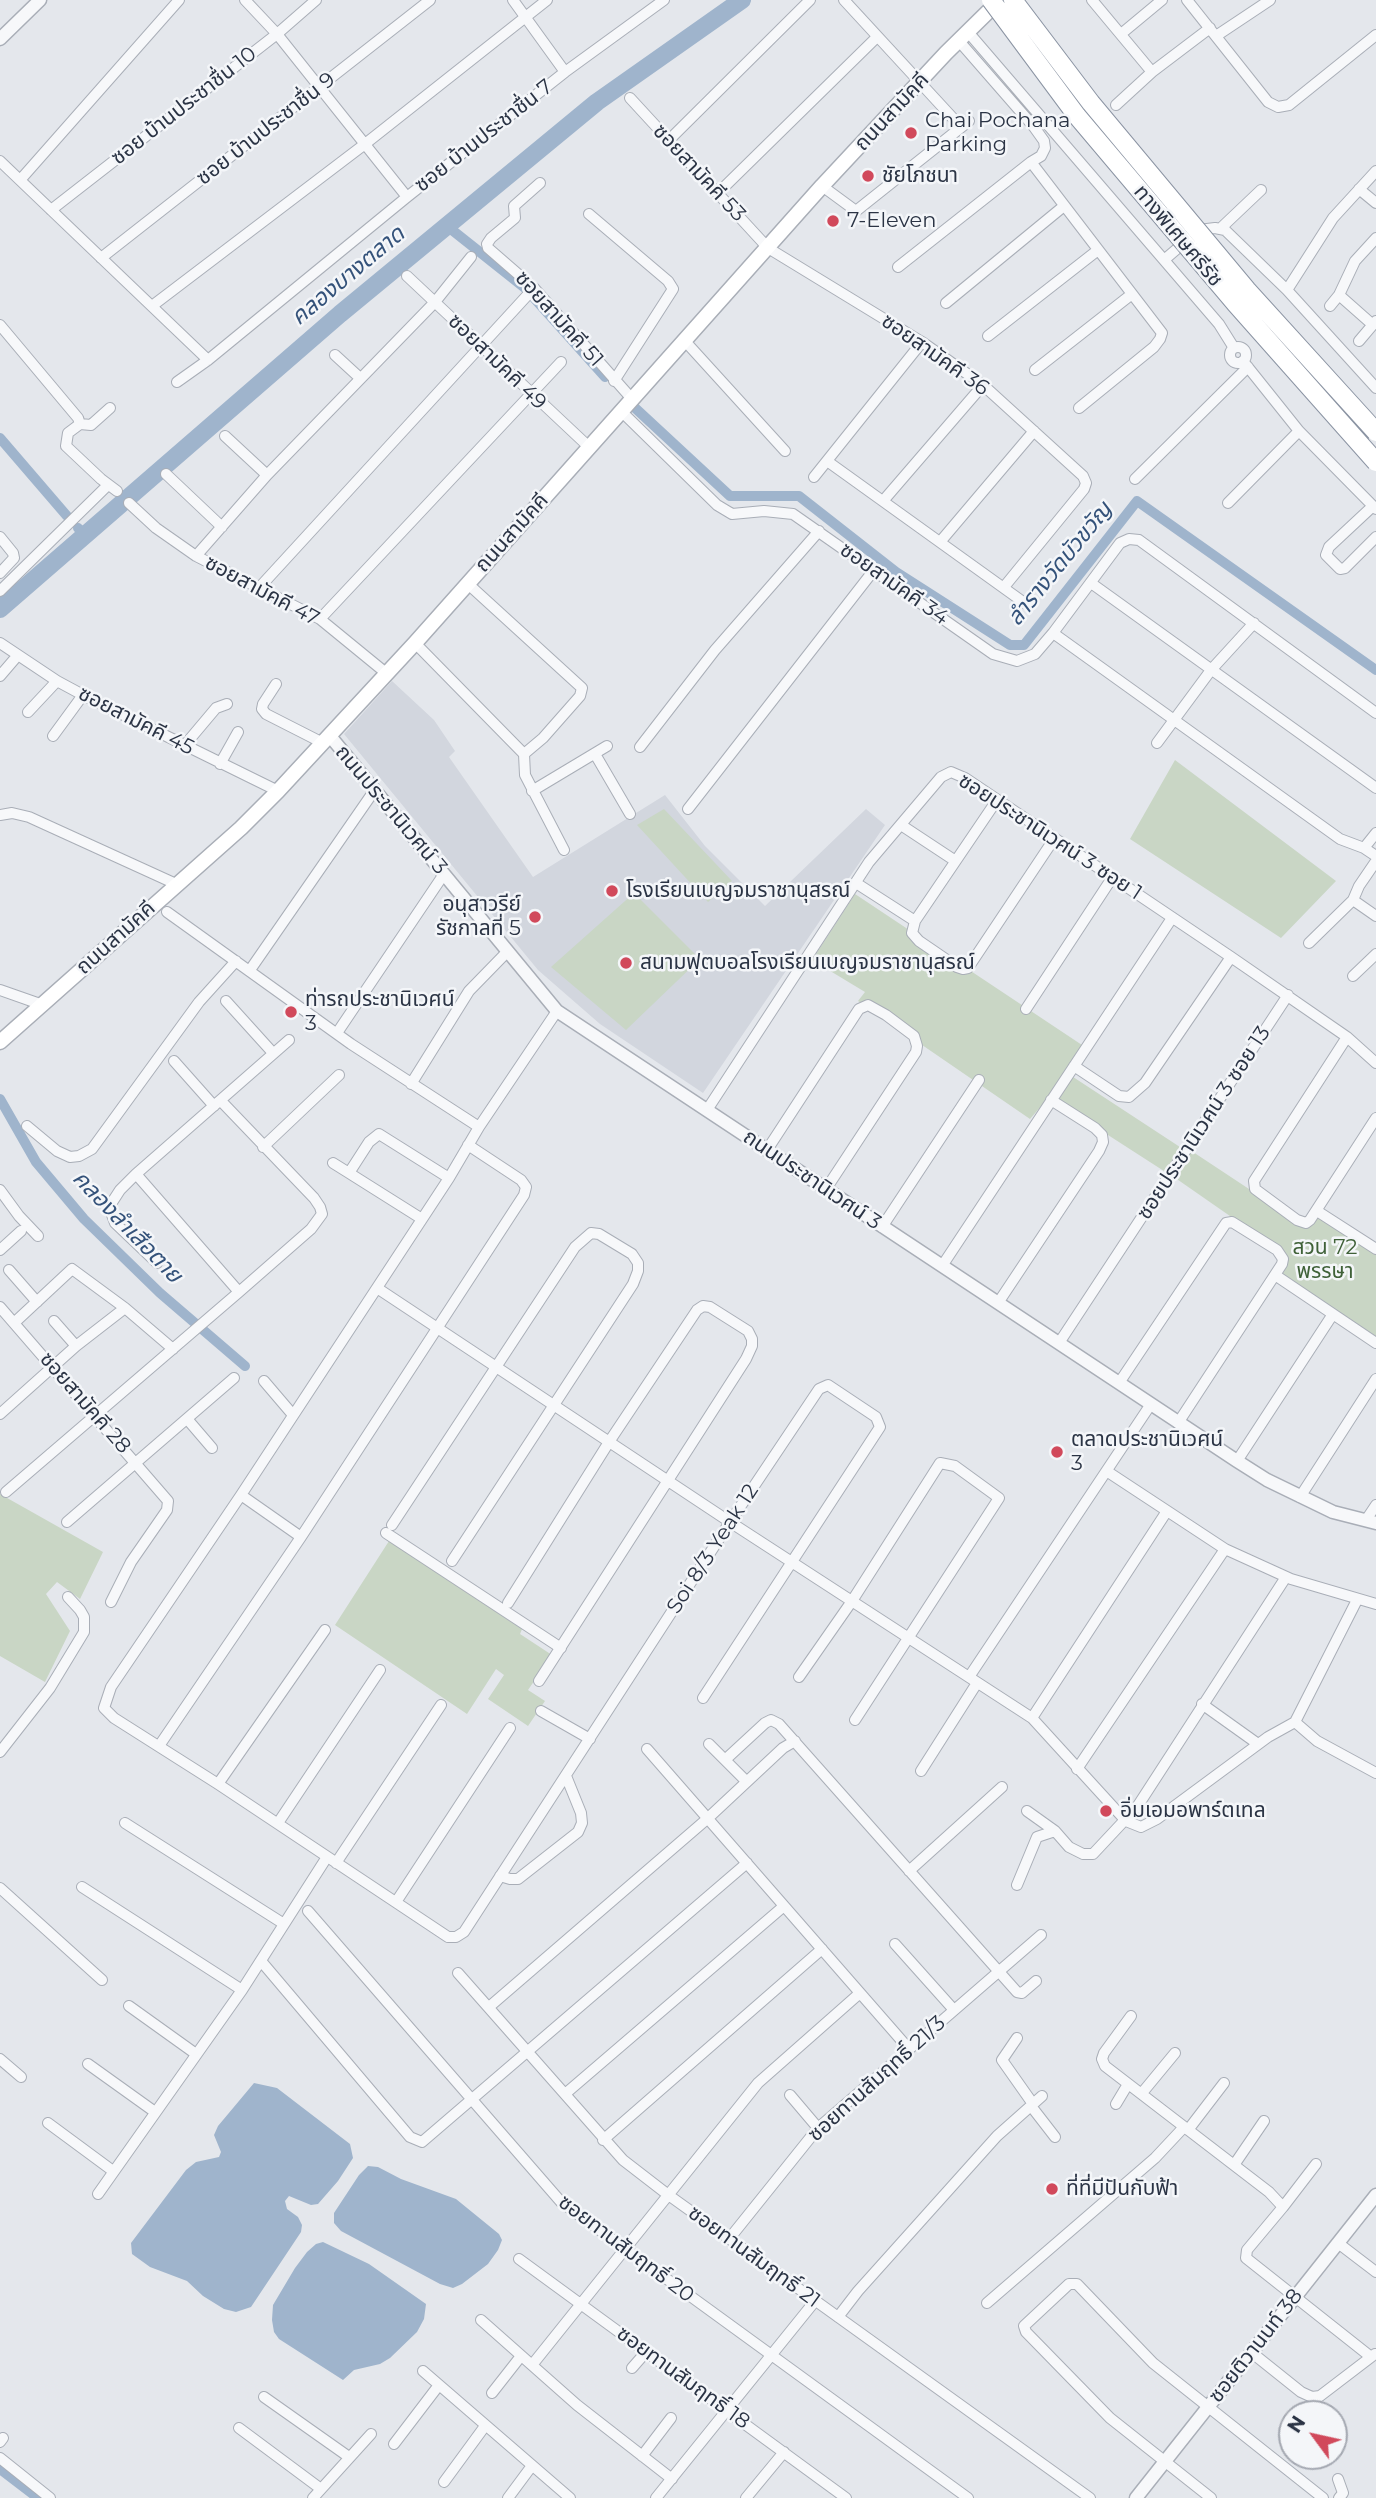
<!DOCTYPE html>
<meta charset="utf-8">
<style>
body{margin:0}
#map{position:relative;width:1376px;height:2498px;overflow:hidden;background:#e4e7ec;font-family:Montserrat,sans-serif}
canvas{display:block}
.north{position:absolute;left:1278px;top:2400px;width:70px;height:70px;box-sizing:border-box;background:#f4f6f9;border:2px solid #a4a8b1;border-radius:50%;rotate:303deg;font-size:19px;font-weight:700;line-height:28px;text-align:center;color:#2b3445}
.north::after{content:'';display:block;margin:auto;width:24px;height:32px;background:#d1495b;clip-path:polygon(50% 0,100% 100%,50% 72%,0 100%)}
</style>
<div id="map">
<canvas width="1376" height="2498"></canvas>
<div class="north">N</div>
</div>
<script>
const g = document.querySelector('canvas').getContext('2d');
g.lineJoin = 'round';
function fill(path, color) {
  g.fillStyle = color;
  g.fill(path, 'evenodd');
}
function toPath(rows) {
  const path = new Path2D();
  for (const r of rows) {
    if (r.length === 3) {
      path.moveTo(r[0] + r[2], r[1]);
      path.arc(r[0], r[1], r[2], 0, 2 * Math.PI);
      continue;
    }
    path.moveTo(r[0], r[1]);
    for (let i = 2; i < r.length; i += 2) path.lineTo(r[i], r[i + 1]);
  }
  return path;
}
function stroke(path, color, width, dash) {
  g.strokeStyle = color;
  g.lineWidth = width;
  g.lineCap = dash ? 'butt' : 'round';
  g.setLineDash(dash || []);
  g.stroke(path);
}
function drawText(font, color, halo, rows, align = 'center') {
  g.font = font + ' Montserrat,"Noto Sans Thai",sans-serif';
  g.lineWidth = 5;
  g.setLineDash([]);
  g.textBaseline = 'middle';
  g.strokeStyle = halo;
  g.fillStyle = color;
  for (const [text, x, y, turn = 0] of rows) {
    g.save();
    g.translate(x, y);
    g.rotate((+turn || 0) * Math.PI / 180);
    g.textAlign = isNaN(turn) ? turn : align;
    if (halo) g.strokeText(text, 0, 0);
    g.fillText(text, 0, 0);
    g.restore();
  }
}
const built = toPath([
 [392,681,434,720,455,751,449,757,533,877,665,795,705,846,765,906,866,809,885,825,703,1093,600,1024,538,970,344,734]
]);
const green = toPath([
 [1175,760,1336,881,1281,938,1130,839],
 [664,809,732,881,708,902,637,825],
 [634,893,700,959,626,1030,551,967],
 [855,894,1082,1045,1067,1073,1183,1149,1167,1173,1049,1097,1030,1119,858,1001,865,992,812,960],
 [1187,1148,1305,1226,1317,1208,1376,1249,1376,1338,1276,1272,1286,1255,1171,1175],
 [0,1494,103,1552,80,1599,57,1582,46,1594,70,1631,45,1682,0,1656],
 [389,1541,522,1629,520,1634,552,1655,528,1690,545,1701,528,1726,488,1699,504,1675,496,1669,467,1714,335,1625]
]);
const water = toPath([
 [254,2083,277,2088,350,2144,353,2158,338,2181,318,2204,311,2205,289,2196,285,2201,287,2209,298,2217,302,2225,301,2232,251,2307,236,2312,224,2309,203,2296,187,2281,150,2267,132,2254,131,2243,186,2170,196,2162,219,2157,221,2152,214,2135,218,2126],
 [368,2166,378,2167,401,2179,456,2199,499,2234,502,2240,498,2250,488,2264,462,2284,453,2288,440,2284,341,2231,334,2223,334,2213,359,2175],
 [323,2242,369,2264,426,2304,424,2319,417,2332,390,2358,380,2364,354,2370,343,2380,279,2339,274,2332,272,2320,273,2305,295,2268,307,2252,316,2244]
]);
const canal = toPath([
 [447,226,525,288,605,377],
 [634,407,730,496,799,496,896,572,1010,645,1024,645,1137,501,1376,670],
 [0,438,67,516],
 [78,528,85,535],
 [0,1099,36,1162,84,1219,160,1293,245,1366],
 [0,2469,38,2498]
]);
const river = toPath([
 [0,609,340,314,597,102,742,0]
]);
const minor = toPath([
 [245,0,277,34,407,197],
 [513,0,565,72],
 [844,0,961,127],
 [1092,0,1152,72],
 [1187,0,1268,102,1278,107,1289,105,1376,35],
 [968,32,1219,324,1234,348],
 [1121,34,1162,0],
 [1216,36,1270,0],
 [630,98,768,248,922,342,983,385,1083,476,1086,483,1084,489,1004,587],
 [1116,105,1152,72,1210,28],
 [669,140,810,0],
 [0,161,208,360],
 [1031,162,1162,333,1160,339,1154,347,1079,408],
 [21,179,179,0],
 [540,183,514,206,515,218,491,238,487,244,488,248,534,288,632,399],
 [822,186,856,211,969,121],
 [1359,189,1376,203],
 [718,193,877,37],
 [51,210,277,34,316,0],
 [589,214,668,281,673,289,614,381],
 [1222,227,1261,190],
 [101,258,430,0],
 [1164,260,1199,230,1215,228,1225,230,1287,290,1376,388],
 [898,267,1031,162,1041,156,1045,148,1044,141,1034,127,959,41],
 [407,276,589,447],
 [1287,290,1333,218,1376,171],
 [1339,295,1373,325],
 [946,303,1064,206],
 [152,306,365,144,547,0],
 [1330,306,1339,295,1355,261,1376,238],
 [0,325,78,418,80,424,68,433,66,446,101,479,117,491],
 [988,336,1098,250],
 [684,340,785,451],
 [1359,341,1376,321],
 [1238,355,8],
 [335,355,360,378],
 [1243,361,1299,431,1376,509],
 [1035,370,1132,294],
 [177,382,208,360,407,197,565,72,664,0],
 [621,411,717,505,732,514,764,511,793,514,993,654,1017,661,1035,654,1053,633,1120,543,1129,539,1139,540,1376,713],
 [80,424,91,425,110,408],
 [225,436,267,475],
 [827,461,1026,604],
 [166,474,222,527],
 [814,477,922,342],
 [1135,479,1248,367],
 [883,501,983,385],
 [129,503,156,528,196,556,320,619,386,673],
 [1228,503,1299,431],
 [1373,506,1329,547,1326,555,1340,569,1345,568,1376,537],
 [0,537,13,553,14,558,0,573],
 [940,542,1034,431],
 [196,556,267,475,435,302,471,257],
 [467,583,582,688,580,696,543,738,524,754],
 [1091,583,1376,788],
 [258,589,534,288],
 [0,591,108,485],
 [320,619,561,362],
 [1053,633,1340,839,1364,848,1376,856],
 [0,643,57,681,83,695,278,791],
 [415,643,524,754],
 [0,676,18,655],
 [276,684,263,704,262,709,266,714,323,743],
 [28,712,57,681],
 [53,736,83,695],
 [1157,743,1211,670,1254,623],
 [184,746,216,708,227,704],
 [640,747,715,650,819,531],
 [524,754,525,775,564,850],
 [595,754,630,814],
 [220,764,238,732],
 [532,791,607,746],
 [997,800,915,921,912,933,919,941,957,967,963,969,968,968,1054,839],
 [688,809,874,570],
 [0,815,12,813,29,817,176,884],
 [901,825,954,860],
 [1364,848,1376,833],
 [1376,861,1359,886,1353,900,1376,916],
 [856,883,915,921],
 [167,912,351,1044,479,1127],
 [1309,943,1353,900],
 [250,970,374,791],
 [1353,976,1376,954],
 [0,990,40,1004],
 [226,1001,273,1053],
 [1026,1009,1112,878],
 [557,1011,479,1127,449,1178,241,1495,111,1687,104,1708,114,1718,218,1784,448,1937,456,1937,464,1932,730,1522,819,1389,828,1385,876,1417,880,1427,703,1698],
 [337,1033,444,874],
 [1347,1037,1254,1181,1255,1189,1297,1220,1306,1223,1310,1220,1376,1118],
 [174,1061,214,1106],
 [1074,1066,1119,1096,1129,1097,1145,1083,1231,957],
 [411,1084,469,991,508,951],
 [707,1110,869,862,941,777,951,772,965,778,1231,957,1347,1037,1376,1063],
 [27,1126,57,1151,70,1157,79,1156,92,1149,199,1002,236,961],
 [263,1147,339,1075],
 [767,1150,859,1009,868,1005,886,1015,914,1036,917,1046,916,1052,826,1189],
 [333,1163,349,1173],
 [136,1174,239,1292],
 [0,1190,19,1216,38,1236],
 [1317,1211,1376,1249],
 [422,1219,349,1173,369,1142,379,1134,449,1178],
 [882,1227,979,1080],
 [0,1250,21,1231],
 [157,1263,115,1223,109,1207,120,1190,136,1174,289,1040],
 [942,1266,1172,918],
 [9,1270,37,1302],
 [1275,1275,1376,1343],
 [377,1288,730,1522,1032,1718,1126,1821,1141,1827,1157,1819,1268,1737,1295,1722,1357,1600],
 [998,1303,1099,1151,1103,1142,1102,1135,1095,1128,1051,1100],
 [0,1307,168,1501,167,1510,131,1562,111,1602],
 [54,1321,76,1346],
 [14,1323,72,1269,125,1308,173,1349],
 [1059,1343,1288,995],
 [264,1381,293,1415],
 [1119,1383,1226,1223,1232,1222,1277,1250,1283,1259,1282,1264,1178,1423],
 [0,1414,76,1346,125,1308],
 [188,1420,212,1448],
 [1237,1461,1333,1314],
 [1108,1472,1225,1549,1291,1579,1376,1604],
 [6,1492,239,1292,311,1229,322,1214,320,1207,314,1198,221,1101],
 [241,1495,301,1537],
 [1300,1497,1376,1379],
 [1366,1520,1376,1505],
 [67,1522,234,1378],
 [392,1525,575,1247,591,1233,599,1234,632,1254,638,1263,638,1271,633,1284,452,1561],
 [386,1533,561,1648],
 [508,1603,609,1442,697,1310,703,1306,710,1307,748,1331,752,1339,752,1346,746,1359,539,1681],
 [799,1677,852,1601,940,1463,955,1466,999,1498,855,1720],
 [969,1677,1151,1404],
 [1202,1704,1258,1744],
 [541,1711,590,1739],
 [1032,1718,1167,1511],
 [1295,1722,1317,1741,1376,1773],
 [709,1744,746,1781],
 [159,1746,301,1537,524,1195,526,1187,521,1180,468,1145],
 [647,1749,909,2049],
 [0,1752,50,1688,84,1632,84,1617,80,1610,68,1597],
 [726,1759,765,1723,771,1720,779,1724,1017,1992,1022,1993,1036,1981],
 [1077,1769,1225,1549],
 [921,1771,977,1683],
 [218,1784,325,1630],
 [1027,1811,1055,1831,1069,1847,1083,1854,1093,1854,1137,1807,1286,1577],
 [125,1823,284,1924],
 [278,1823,380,1670],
 [336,1863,441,1705],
 [909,1871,1002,1787],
 [500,1876,510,1879,518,1879,578,1832,582,1823,581,1813,566,1776],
 [1017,1885,1037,1837,1055,1831],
 [82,1887,242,1990],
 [0,1888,102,1980],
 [396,1902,510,1728],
 [308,1911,561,2202,968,2498],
 [895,1944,954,2010],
 [261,1961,410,2137,422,2142,747,1863],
 [458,1973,623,2160,667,2194,1090,2498],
 [129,2006,196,2054],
 [489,2007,707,1819,783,1748,795,1741],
 [1131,2016,1104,2053,1102,2059,1105,2066,1269,2192,1283,2207,1247,2250,1246,2258,1371,2357],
 [1017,2038,1002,2060,1033,2104],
 [0,2059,21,2077],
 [88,2064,155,2112],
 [1142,2093,1175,2053],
 [565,2094,784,1906],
 [790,2095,818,2128],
 [1116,2104,1128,2084],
 [1031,2106,1055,2137],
 [48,2123,113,2171],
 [1188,2130,1224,2083],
 [603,2140,822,1949],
 [1234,2165,1264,2121],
 [98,2194,242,1990,327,1857],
 [1283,2207,1316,2164],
 [729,2239,818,2128,1041,1935],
 [1338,2243,1376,2272],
 [519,2259,846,2498],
 [987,2303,1155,2158,1184,2127],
 [838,2317,858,2291,997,2136,1042,2096],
 [481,2320,577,2405,672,2479],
 [1251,2352,1301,2392,1312,2397,1320,2396,1375,2354],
 [532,2365,758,2083,860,1993],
 [632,2368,646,2352],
 [423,2371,570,2498],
 [492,2393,521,2356],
 [264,2397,349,2457],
 [239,2428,321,2489],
 [0,2442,3,2438],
 [394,2444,439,2385],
 [642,2456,671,2418],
 [0,2458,50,2498],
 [1338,2479,1343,2493,1339,2498],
 [444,2482,485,2426],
 [313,2498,371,2434],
 [508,2498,531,2467],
 [656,2498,815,2301],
 [746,2498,784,2452],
 [1211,2498,1110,2418,1026,2332,1024,2326,1069,2284,1077,2284,1153,2363,1323,2498]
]);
const tertiary = toPath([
 [0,39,40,0],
 [330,736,557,1011,1237,1461,1267,1480,1333,1512,1376,1523],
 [1136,2498,1376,2195]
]);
const secondary = toPath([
 [0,1042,241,828,278,791,415,643,822,186,946,53,1000,0]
]);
const motorwayBridge = toPath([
 [991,0,1077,116,1235,303,1376,462],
 [1013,0,1091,103,1247,290,1376,432]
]);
const markers = [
 [911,133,7,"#d1495b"],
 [868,176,7,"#d1495b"],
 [833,221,7,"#d1495b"],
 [612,891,7,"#d1495b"],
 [535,917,7,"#d1495b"],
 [626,963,7,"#d1495b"],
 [291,1012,7,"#d1495b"],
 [1057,1452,7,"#d1495b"],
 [1106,1811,7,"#d1495b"],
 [1052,2189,7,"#d1495b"]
];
const streetNames = [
 ["ซอย บ้านประชาชื่น 10",184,106,-38],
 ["ถนนสามัคคี",892,112,-47],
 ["ซอย บ้านประชาชื่น 9",266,129,-38],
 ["ซอย บ้านประชาชื่น 7",484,136,-38],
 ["ซอยสามัคคี 53",699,173,47],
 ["ทางพิเศษศรีรัช",1178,236,50],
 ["ซอยสามัคคี 51",559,319,48],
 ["ซอยสามัคคี 36",935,355,35],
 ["ซอยสามัคคี 49",497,362,44],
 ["ถนนสามัคคี",512,533,-48],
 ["ซอยสามัคคี 34",894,584,35],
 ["ซอยสามัคคี 47",262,591,28],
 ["ซอยสามัคคี 45",136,721,27],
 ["ถนนประชานิเวศน์ 3",391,810,50],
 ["ซอยประชานิเวศน์ 3 ซอย 1",1050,837,33],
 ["ถนนสามัคคี",116,938,-42],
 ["ซอยประชานิเวศน์ 3 ซอย 13",1204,1123,-57],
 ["ถนนประชานิเวศน์ 3",812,1180,34],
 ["ซอยสามัคคี 28",85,1403,49],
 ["Soi 8/3 Yeak 12",713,1549,-57],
 ["ซอยทานสัมฤทธิ์ 21/3",877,2079,-42],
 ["ซอยทานสัมฤทธิ์ 20",626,2249,37],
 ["ซอยทานสัมฤทธิ์ 21",754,2257,36],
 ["ซอยติวานนท์ 38",1256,2346,-52],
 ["ซอยทานสัมฤทธิ์ 18",683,2378,36]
];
const poiNames = [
 ["Chai Pochana",925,121],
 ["Parking",925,145],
 ["ชัยโภชนา",882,176],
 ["7-Eleven",847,221],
 ["โรงเรียนเบญจมราชานุสรณ์",626,891],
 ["อนุสาวรีย์",521,905,"right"],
 ["รัชกาลที่ 5",521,929,"right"],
 ["สนามฟุตบอลโรงเรียนเบญจมราชานุสรณ์",640,963],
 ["ท่ารถประชานิเวศน์",305,1000],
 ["3",305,1024],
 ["ตลาดประชานิเวศน์",1071,1440],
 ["3",1071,1464],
 ["อิ่มเอมอพาร์ตเทล",1120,1811],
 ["ที่ที่มีปันกับฟ้า",1066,2189]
];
const parkNames = [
 ["สวน 72",1325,1248],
 ["พรรษา",1325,1272]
];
const waterNames = [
 ["คลองบางตลาด",348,276,-40],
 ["ลำรางวัดบัวขวัญ",1060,564,-51],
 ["คลองลำเสือตาย",127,1227,46]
];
fill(built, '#d2d6de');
fill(green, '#c9d6c5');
fill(water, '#9fb4cc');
stroke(canal, '#9fb4cc', 10);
stroke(river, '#9fb4cc', 18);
stroke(minor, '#a9aeb7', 12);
stroke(tertiary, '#a9aeb7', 15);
stroke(secondary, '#a9aeb7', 17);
stroke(minor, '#f7f8fa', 10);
stroke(tertiary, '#f7f8fa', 12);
stroke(secondary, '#fff', 14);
stroke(motorwayBridge, '#8b94a3', 20, []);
stroke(motorwayBridge, '#fff', 18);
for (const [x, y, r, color] of markers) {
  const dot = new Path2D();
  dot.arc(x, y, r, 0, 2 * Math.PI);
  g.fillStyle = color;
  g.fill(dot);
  stroke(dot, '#f4f6f9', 2.5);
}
drawText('21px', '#2b3445', '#f4f6f9', streetNames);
drawText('21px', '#2b3445', '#f4f6f9', poiNames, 'left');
drawText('21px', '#3f6138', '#f4f6f9', parkNames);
drawText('italic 23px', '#34527a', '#f4f6f9', waterNames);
</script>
